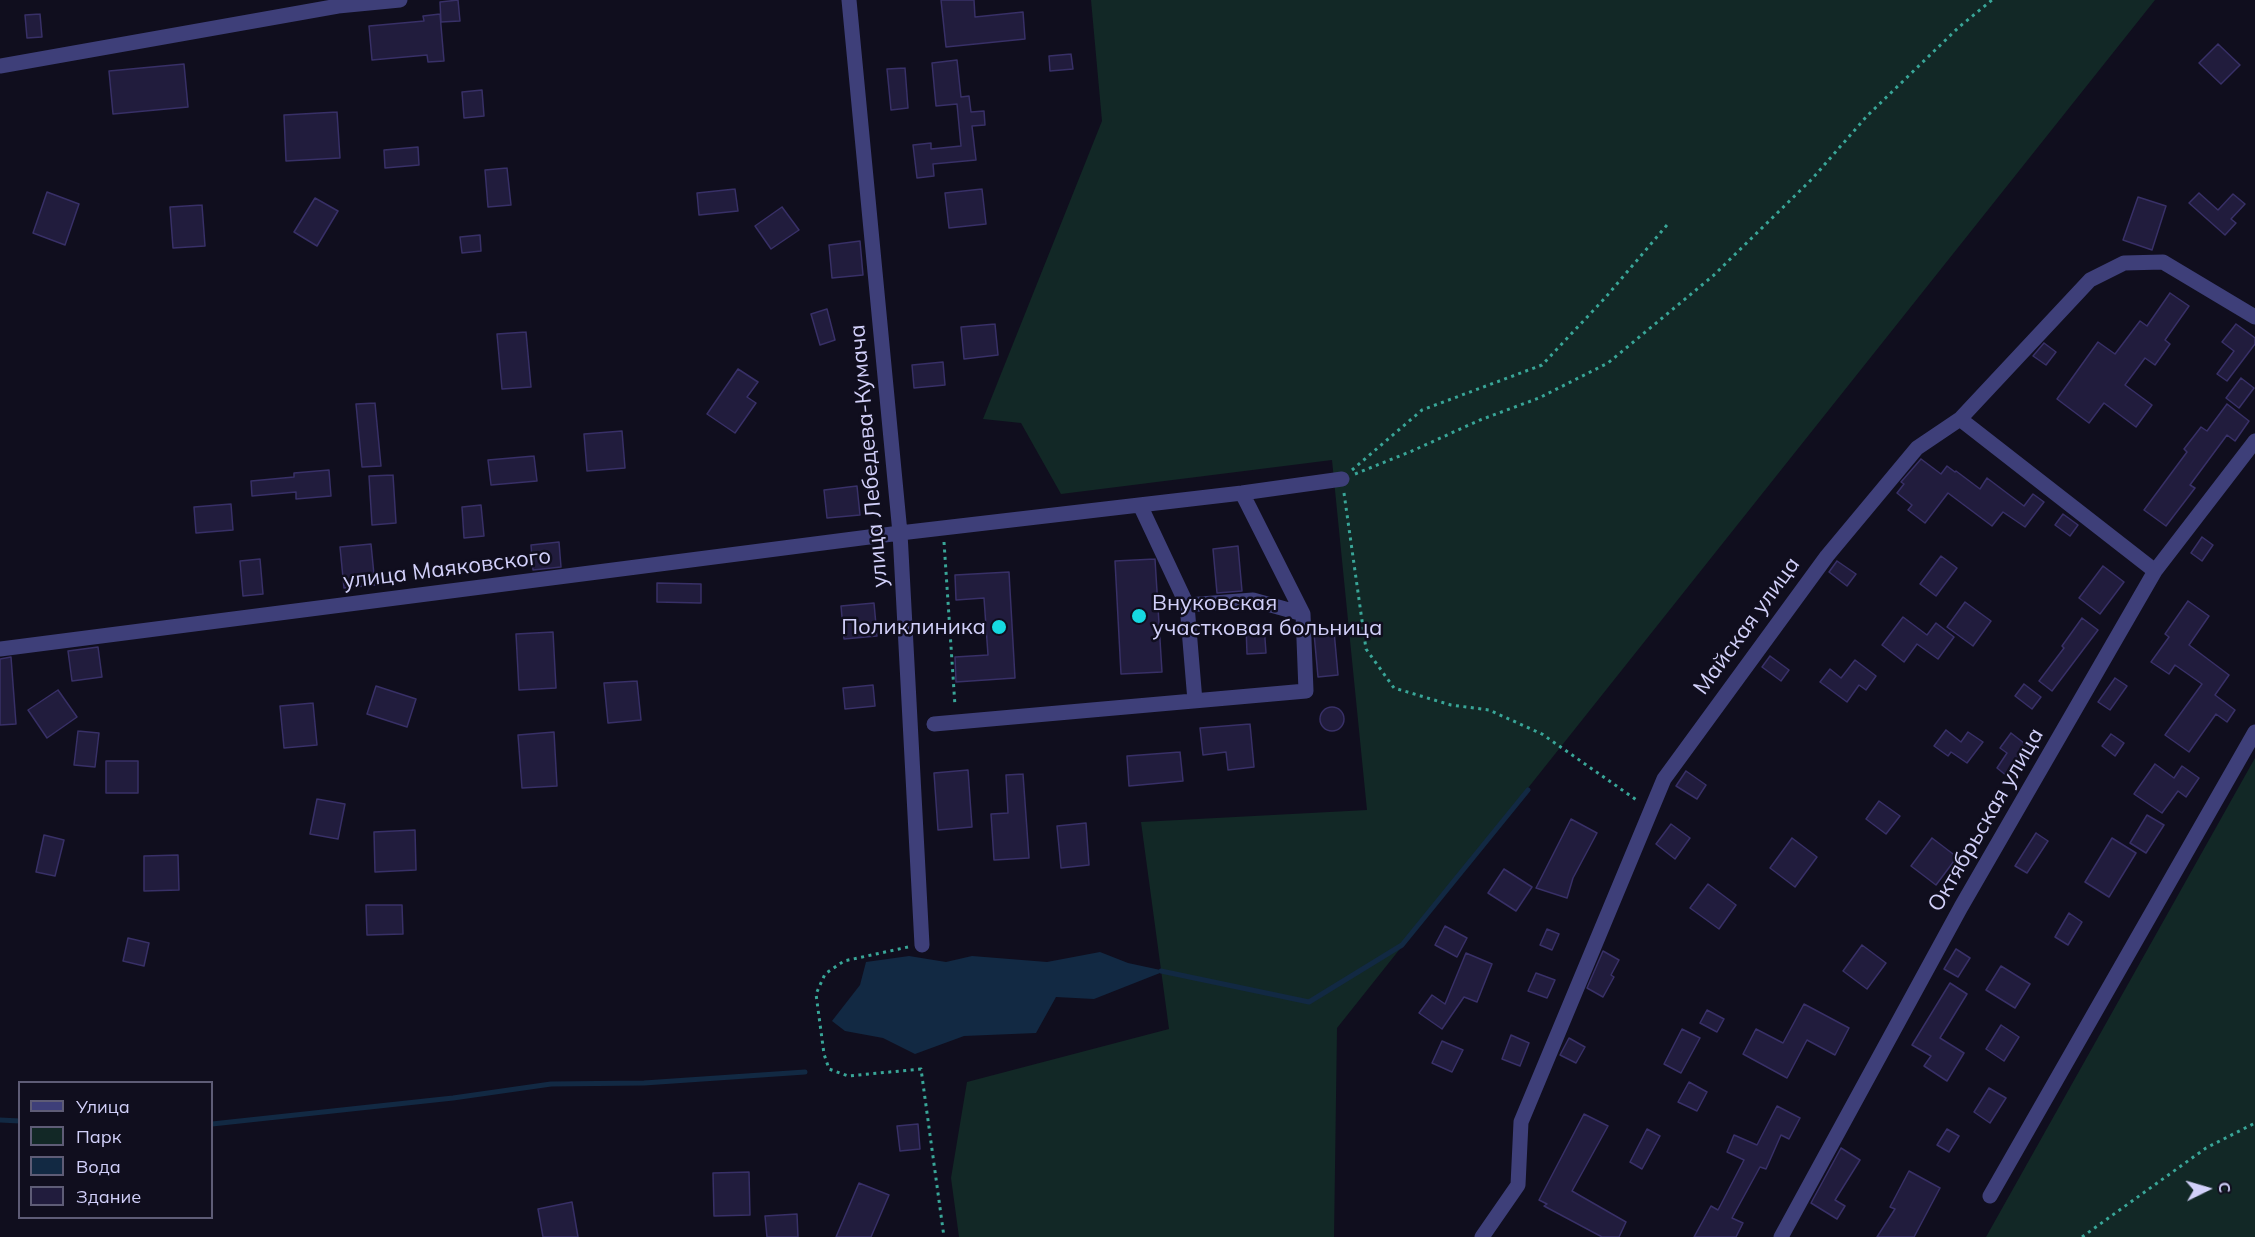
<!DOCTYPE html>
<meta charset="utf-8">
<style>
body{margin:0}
#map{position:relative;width:2255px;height:1237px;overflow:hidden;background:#100e1e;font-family:Mulish,sans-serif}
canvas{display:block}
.legend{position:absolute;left:18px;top:1081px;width:195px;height:138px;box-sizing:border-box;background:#100e1e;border:2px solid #5e5c76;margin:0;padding:8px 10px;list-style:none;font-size:18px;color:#d2d0fa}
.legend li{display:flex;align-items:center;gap:12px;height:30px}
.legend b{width:30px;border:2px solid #5e5c76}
.north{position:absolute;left:2177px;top:1159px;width:60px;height:60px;-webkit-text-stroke:4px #100e1e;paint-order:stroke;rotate:85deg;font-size:16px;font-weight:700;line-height:24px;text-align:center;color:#d2d0fa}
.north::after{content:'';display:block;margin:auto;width:21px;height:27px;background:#d2d0fa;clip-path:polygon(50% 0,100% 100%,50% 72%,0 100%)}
</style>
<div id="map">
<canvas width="2255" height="1237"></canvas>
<ul class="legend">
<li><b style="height:8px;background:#3e3f79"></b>Улица</li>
<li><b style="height:16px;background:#122826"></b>Парк</li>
<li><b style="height:16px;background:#122943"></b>Вода</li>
<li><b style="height:16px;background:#211c3d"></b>Здание</li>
</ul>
<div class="north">С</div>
</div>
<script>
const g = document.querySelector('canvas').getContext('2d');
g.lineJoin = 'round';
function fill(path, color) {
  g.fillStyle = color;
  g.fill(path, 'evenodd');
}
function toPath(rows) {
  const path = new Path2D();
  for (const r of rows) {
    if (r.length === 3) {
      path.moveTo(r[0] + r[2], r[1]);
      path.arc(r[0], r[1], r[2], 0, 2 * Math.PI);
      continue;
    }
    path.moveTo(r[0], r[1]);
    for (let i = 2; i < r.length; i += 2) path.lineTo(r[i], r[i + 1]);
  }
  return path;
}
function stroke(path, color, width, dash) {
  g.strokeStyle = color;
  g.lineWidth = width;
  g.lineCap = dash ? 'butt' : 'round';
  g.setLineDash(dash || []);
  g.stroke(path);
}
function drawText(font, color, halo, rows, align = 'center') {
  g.font = font + ' Mulish,sans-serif';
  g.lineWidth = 5;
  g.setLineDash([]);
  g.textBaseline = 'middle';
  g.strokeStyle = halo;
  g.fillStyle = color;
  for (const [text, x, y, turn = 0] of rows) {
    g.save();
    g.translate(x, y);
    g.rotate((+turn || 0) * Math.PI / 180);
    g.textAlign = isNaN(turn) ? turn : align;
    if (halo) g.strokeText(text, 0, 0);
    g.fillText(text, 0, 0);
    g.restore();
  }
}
const green = toPath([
 [1091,0,2155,0,1337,1028,1334,1237,959,1237,951,1178,967,1082,1169,1029,1141,822,1367,810,1332,460,1061,494,1021,423,983,419,1102,121],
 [2255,758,2255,1237,1986,1237]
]);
const water = toPath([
 [1100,952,1128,963,1165,971,1094,999,1056,997,1036,1033,964,1036,915,1054,883,1038,845,1031,832,1021,860,985,866,962,909,956,946,962,972,956,1047,962]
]);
const stream = toPath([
 [1161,971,1309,1002,1402,945,1528,790],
 [0,1120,20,1121],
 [212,1124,453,1098,551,1084,644,1083,805,1072]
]);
const building = toPath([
 [458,0,460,21,441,22,440,2,458,0],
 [941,0,974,0,975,17,1023,12,1025,39,946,47,941,0],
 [40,14,42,37,27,38,25,15,40,14],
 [440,14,444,61,428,62,427,55,372,60,369,26,424,21,423,16,440,14],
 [2218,44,2240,65,2221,84,2199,63,2218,44],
 [1071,54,1073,69,1050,71,1049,56,1071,54],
 [957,60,961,97,969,96,971,112,984,111,985,125,972,126,976,160,933,164,934,176,917,178,913,145,931,143,931,149,961,146,957,104,936,106,932,63,957,60],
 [184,64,188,107,113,114,109,71,184,64],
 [905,68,908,108,891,110,887,69,905,68],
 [482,90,484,116,464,118,462,92,482,90],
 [337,112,340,158,286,161,284,115,337,112],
 [418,147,419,165,385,168,384,150,418,147],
 [507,168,511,205,488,207,485,170,507,168],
 [735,189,738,211,699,215,697,193,735,189],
 [982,189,986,224,949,228,945,193,982,189],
 [47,192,79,204,65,245,33,233,47,192],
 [2199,193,2218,210,2233,194,2245,204,2231,219,2236,223,2225,235,2189,203,2199,193],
 [2138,197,2166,206,2152,250,2123,240,2138,197],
 [315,198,338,211,317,246,294,232,315,198],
 [202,205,205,246,173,248,170,207,202,205],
 [782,207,799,230,771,249,755,226,782,207],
 [480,235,481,251,462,253,460,237,480,235],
 [860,241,863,275,832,278,829,245,860,241],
 [2170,293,2189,306,2165,340,2170,344,2155,365,2145,358,2125,385,2152,405,2136,427,2104,403,2089,423,2057,399,2098,342,2115,354,2140,321,2147,326,2170,293],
 [827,309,835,340,820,345,811,314,827,309],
 [995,324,998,355,964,359,961,327,995,324],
 [2236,324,2255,338,2255,344,2227,381,2217,374,2234,351,2222,342,2236,324],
 [526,332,531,387,502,389,497,334,526,332],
 [2044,343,2056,352,2046,365,2033,356,2044,343],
 [943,362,945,385,914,388,912,365,943,362],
 [738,369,758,382,747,397,756,403,735,433,707,414,738,369],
 [2241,378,2254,388,2239,408,2226,398,2241,378],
 [375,403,381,466,362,467,356,404,375,403],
 [2227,404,2249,421,2235,441,2227,435,2190,485,2195,488,2166,526,2144,510,2187,452,2184,449,2201,427,2207,431,2227,404],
 [622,431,625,468,587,471,584,434,622,431],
 [534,456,537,481,491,485,488,460,534,456],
 [1921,459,1941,474,1947,466,1955,472,1956,471,1980,489,1987,478,2024,506,2033,494,2044,502,2025,527,2003,512,1992,526,1948,493,1925,523,1908,510,1912,505,1897,493,1904,484,1901,482,1921,459],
 [329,470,331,496,296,499,296,492,252,496,251,481,294,477,294,473,329,470],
 [393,475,396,523,372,525,369,476,393,475],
 [857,486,860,515,827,518,824,490,857,486],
 [231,504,233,530,196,533,194,507,231,504],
 [481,505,484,536,464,538,462,507,481,505],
 [2063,514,2078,525,2070,536,2055,525,2063,514],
 [2202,537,2213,545,2202,561,2191,553,2202,537],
 [559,542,561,567,533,570,531,545,559,542],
 [371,544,375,585,344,588,340,547,371,544],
 [1238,546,1242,591,1217,593,1213,549,1238,546],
 [1941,556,1957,568,1936,596,1920,584,1941,556],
 [260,559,263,594,243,596,240,561,260,559],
 [1155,559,1162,672,1121,674,1115,561,1155,559],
 [1837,561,1856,574,1847,586,1829,572,1837,561],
 [2103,566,2124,582,2100,614,2079,598,2103,566],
 [1009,572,1015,678,956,682,955,657,988,655,984,598,956,600,955,575,1009,572],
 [657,583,701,584,701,603,657,602,657,583],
 [2188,601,2209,616,2189,645,2229,675,2215,695,2235,710,2227,722,2216,714,2189,752,2165,735,2202,684,2175,665,2169,674,2151,662,2169,637,2165,634,2188,601],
 [1965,602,1991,621,1973,646,1947,627,1965,602],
 [874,603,877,636,844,639,841,606,874,603],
 [1903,617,1927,635,1936,623,1954,637,1938,659,1917,644,1904,662,1882,645,1903,617],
 [2082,618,2098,630,2052,691,2039,681,2064,648,2062,646,2082,618],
 [1264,624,1266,653,1247,654,1246,625,1264,624],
 [1334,631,1338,675,1318,677,1314,633,1334,631],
 [553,632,556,688,519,690,516,634,553,632],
 [98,647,102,677,72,681,68,651,98,647],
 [1770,656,1789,670,1781,681,1762,667,1770,656],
 [11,657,16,724,0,725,0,659,11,657],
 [1855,660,1876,676,1866,690,1859,685,1847,702,1820,682,1830,669,1841,678,1855,660],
 [2115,678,2127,686,2110,710,2098,702,2115,678],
 [637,681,641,720,608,723,604,683,637,681],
 [2024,684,2041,697,2032,709,2015,696,2024,684],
 [873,685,875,706,845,709,843,688,873,685],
 [376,686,416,699,407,727,367,714,376,686],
 [58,690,77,717,47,738,28,710,58,690],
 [313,703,317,745,284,748,280,706,313,703],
 [1332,719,12],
 [1250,724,1254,767,1228,770,1226,752,1203,755,1200,728,1250,724],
 [1946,730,1961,742,1968,732,1983,742,1967,763,1951,752,1948,756,1934,746,1946,730],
 [78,731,99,733,95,767,74,765,78,731],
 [554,732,557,786,522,788,518,735,554,732],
 [2011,733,2029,747,2007,776,1997,768,2007,753,2000,748,2011,733],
 [2111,734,2124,743,2115,756,2102,746,2111,734],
 [1180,752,1183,781,1129,786,1127,756,1180,752],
 [106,761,138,761,138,793,106,793,106,761],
 [2155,764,2174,778,2182,766,2199,778,2186,797,2178,791,2162,813,2134,794,2155,764],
 [968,770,972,827,938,830,934,773,968,770],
 [1686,771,1706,785,1697,799,1676,786,1686,771],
 [1023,774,1029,858,994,860,991,814,1008,813,1006,775,1023,774],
 [317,799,345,804,338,839,310,834,317,799],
 [1879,801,1900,816,1886,834,1866,819,1879,801],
 [2147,815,2164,825,2146,853,2130,843,2147,815],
 [1571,819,1597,833,1573,878,1567,898,1536,888,1571,819],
 [1086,823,1089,865,1061,868,1057,826,1086,823],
 [1671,824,1690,838,1675,859,1656,844,1671,824],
 [415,830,416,870,375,872,374,832,415,830],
 [2036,833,2048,841,2027,873,2015,866,2036,833],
 [44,835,64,840,55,876,36,872,44,835],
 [1792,838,1817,857,1795,887,1770,868,1792,838],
 [1932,838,1957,857,1936,885,1911,866,1932,838],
 [2112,838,2136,853,2109,897,2085,882,2112,838],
 [178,855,179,890,144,891,144,856,178,855],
 [1504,869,1532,887,1516,911,1488,893,1504,869],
 [1708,884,1736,905,1719,929,1690,908,1708,884],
 [366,905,402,905,403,934,367,935,366,905],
 [2069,913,2082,922,2068,945,2055,937,2069,913],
 [1445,926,1467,938,1457,957,1435,945,1445,926],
 [1547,929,1559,934,1552,950,1540,945,1547,929],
 [128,938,149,943,144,966,123,961,128,938],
 [1862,945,1886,963,1867,989,1843,971,1862,945],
 [1956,949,1970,958,1958,977,1944,969,1956,949],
 [1603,951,1619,960,1611,975,1614,977,1603,997,1587,988,1603,951],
 [1466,953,1492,964,1477,1002,1464,997,1442,1029,1419,1013,1432,995,1445,1004,1466,953],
 [2001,966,2030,984,2015,1008,1986,990,2001,966],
 [1536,973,1555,980,1547,998,1528,991,1536,973],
 [1950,983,1967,994,1940,1038,1964,1053,1947,1081,1924,1066,1931,1056,1912,1045,1950,983],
 [1804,1004,1849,1028,1835,1055,1807,1040,1787,1078,1743,1054,1756,1029,1783,1043,1804,1004],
 [1707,1010,1724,1019,1717,1032,1700,1023,1707,1010],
 [2001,1025,2019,1037,2004,1061,1986,1049,2001,1025],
 [1682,1029,1700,1038,1681,1073,1664,1064,1682,1029],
 [1511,1035,1529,1043,1520,1066,1502,1059,1511,1035],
 [1569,1038,1585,1047,1576,1063,1560,1055,1569,1038],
 [1442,1041,1463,1050,1452,1072,1432,1063,1442,1041],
 [1689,1082,1707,1092,1697,1111,1678,1102,1689,1082],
 [1989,1088,2006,1098,1990,1123,1974,1112,1989,1088],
 [1777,1106,1800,1118,1789,1139,1781,1135,1766,1169,1760,1167,1732,1218,1743,1223,1736,1237,1694,1237,1711,1206,1718,1210,1744,1160,1727,1152,1734,1135,1757,1145,1777,1106],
 [1584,1114,1608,1126,1572,1191,1626,1222,1619,1237,1602,1237,1544,1206,1547,1204,1539,1200,1584,1114],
 [918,1124,920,1149,900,1151,897,1126,918,1124],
 [1647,1129,1660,1136,1642,1169,1630,1162,1647,1129],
 [1947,1129,1959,1136,1949,1152,1937,1145,1947,1129],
 [1841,1148,1860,1160,1835,1200,1845,1206,1837,1219,1811,1203,1841,1148],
 [1909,1171,1940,1188,1914,1237,1877,1237,1895,1209,1890,1207,1909,1171],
 [749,1172,750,1215,714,1216,713,1173,749,1172],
 [859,1183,889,1195,871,1237,836,1237,859,1183],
 [572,1202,578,1237,543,1237,538,1209,572,1202],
 [797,1214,798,1237,767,1237,765,1216,797,1214]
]);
const path = toPath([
 [1352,470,1422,410,1542,365,1605,298,1667,225],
 [1355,474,1412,451,1480,420,1539,398,1608,363,1714,275,1812,179,1867,116,1959,27,1992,0],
 [1344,493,1366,649,1394,688,1451,705,1489,710,1542,734,1638,801],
 [944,542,955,706],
 [908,947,844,961,825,974,816,994,824,1054,829,1069,848,1076,921,1069,944,1237],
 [2082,1237,2206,1148,2255,1123]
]);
const minor = toPath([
 [849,0,900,533,922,945],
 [0,66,338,6,400,0],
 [1960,419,2155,571],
 [1140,505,1187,605,1195,701],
 [1187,605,1253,600,1303,614],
 [0,649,900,533,1242,493,1342,479],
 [934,724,1306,691,1303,614,1242,493],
 [1990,1196,2255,732],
 [1482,1237,1518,1185,1521,1122,1664,779,1827,556,1917,448,1960,419,2090,280,2124,263,2163,262,2255,317],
 [1781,1237,1961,907,2155,571,2255,441]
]);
const markers = [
 [1139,616,8,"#16d9e1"],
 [999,627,8,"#16d9e1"]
];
const streetNames = [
 ["улица Лебедева-Кумача",869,456,-95],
 ["улица Маяковского",447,569,-7],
 ["Майская улица",1747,626,-54],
 ["Октябрьская улица",1986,820,-60]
];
const poiNames = [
 ["Внуковская",1152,603],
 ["участковая больница",1152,628],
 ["Поликлиника",986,627,"right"]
];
fill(green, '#122826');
fill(water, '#122943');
stroke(stream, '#122943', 5);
fill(building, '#211c3d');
stroke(building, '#383067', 1.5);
stroke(path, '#39a698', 3, [3, 4.5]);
stroke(minor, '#3e3f79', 15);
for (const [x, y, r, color] of markers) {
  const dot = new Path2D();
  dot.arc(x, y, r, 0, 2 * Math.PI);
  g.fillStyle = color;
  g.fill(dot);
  stroke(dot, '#100e1e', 2);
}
drawText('22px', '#d2d0fa', '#100e1e', streetNames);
drawText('22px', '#d2d0fa', '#100e1e', poiNames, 'left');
</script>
